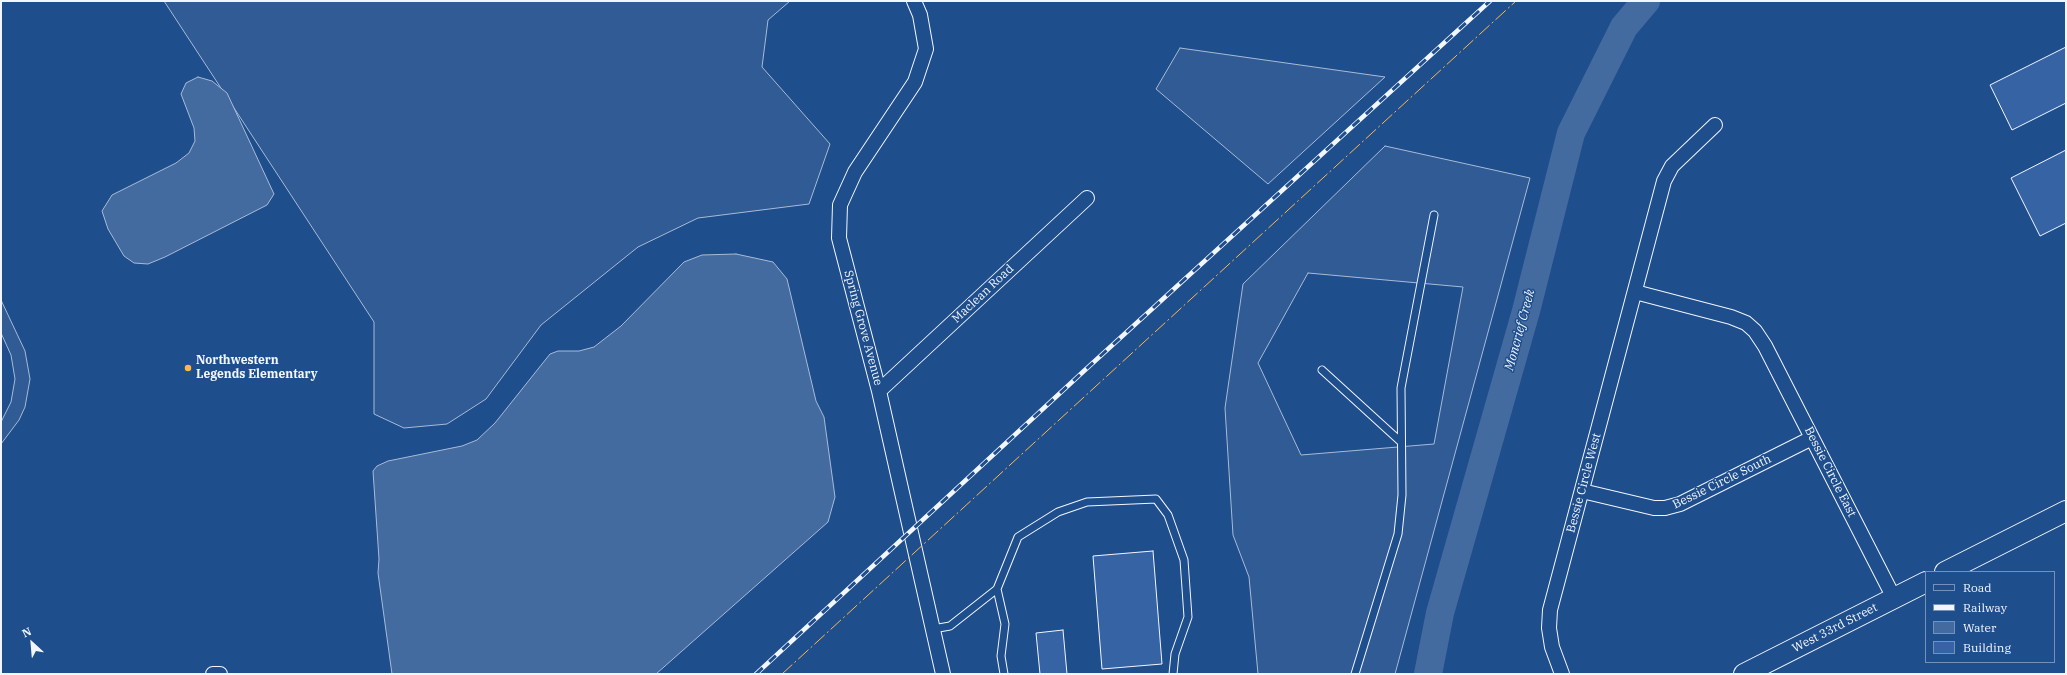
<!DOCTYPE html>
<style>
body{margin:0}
#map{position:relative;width:2067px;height:675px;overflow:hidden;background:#1f4e8c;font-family:"IBM Plex Serif",serif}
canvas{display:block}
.frame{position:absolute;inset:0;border:2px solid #f2f6ff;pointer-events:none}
.legend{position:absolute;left:1925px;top:571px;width:130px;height:92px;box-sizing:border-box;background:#1f4e8c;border:1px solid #7391ba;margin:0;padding:5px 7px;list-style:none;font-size:12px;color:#f2f6ff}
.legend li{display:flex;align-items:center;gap:8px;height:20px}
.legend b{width:20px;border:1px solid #7391ba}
.north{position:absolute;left:12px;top:623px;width:40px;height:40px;-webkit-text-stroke:3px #1f4e8c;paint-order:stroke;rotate:334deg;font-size:11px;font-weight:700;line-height:16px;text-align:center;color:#f2f6ff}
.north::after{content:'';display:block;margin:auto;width:14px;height:18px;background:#f2f6ff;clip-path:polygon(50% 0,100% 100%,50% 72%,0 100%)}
</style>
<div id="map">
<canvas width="2067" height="675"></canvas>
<div class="frame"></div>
<ul class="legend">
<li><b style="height:5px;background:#1f4e8c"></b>Road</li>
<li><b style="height:5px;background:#f2f6ff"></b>Railway</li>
<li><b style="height:11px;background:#446ba0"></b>Water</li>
<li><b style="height:11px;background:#3563a3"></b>Building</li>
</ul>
<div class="north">N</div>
</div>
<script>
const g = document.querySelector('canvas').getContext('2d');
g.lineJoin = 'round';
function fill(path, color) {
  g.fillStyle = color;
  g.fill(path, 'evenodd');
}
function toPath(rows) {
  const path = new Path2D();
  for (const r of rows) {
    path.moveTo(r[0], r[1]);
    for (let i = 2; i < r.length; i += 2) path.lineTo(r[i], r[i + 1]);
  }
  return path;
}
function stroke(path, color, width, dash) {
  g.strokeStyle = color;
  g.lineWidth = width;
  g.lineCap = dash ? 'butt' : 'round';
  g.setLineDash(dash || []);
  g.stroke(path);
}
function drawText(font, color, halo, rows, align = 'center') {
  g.font = font + ' "IBM Plex Serif",serif';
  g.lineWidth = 3;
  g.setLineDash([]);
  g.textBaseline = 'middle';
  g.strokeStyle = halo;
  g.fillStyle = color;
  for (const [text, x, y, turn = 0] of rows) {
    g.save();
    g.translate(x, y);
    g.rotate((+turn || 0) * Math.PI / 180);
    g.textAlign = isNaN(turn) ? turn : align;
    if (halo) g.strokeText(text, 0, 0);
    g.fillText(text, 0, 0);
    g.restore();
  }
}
const built = toPath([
 [164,1,790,1,768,20,762,67,830,144,809,204,698,218,638,247,541,325,486,399,447,424,404,428,374,414,374,322,164,1],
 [1180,48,1385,77,1268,184,1156,89,1180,48],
 [1385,146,1530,178,1395,674,1258,674,1249,577,1233,535,1225,408,1243,284,1385,146],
 [1308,273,1463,287,1434,444,1301,455,1258,363,1308,273],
 [1,300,25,351,30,379,25,407,19,420,1,444,1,422,11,402,15,379,11,355,1,333,1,300]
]);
const water = toPath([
 [198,77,212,81,227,93,274,194,267,205,165,257,148,264,134,263,124,256,108,229,102,211,112,195,176,163,189,153,195,141,194,128,181,94,186,83,198,77],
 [736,254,773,262,787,279,816,401,824,417,835,497,828,522,656,674,392,674,378,573,379,559,373,471,377,466,388,461,462,446,477,440,495,423,550,354,558,351,579,351,594,347,621,326,684,262,702,255,736,254]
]);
const river = toPath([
 [1428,674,1440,613,1526,311,1571,133,1624,27,1646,1]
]);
const building = toPath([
 [2066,47,2066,103,2012,130,1990,85,2066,47],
 [2066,150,2066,223,2040,236,2011,178,2066,150],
 [1153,551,1162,664,1102,669,1093,556,1153,551],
 [1063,630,1067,674,1040,674,1036,633,1063,630]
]);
const lane = toPath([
 [1322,370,1401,442],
 [997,589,1005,624,1001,656,1004,674],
 [933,629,950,626,997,589,1018,537,1058,512,1087,502,1156,499,1168,515,1184,560,1188,617,1175,654,1173,674],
 [1355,674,1398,534,1402,495,1401,388,1434,215]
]);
const street = toPath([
 [914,1,920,15,926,49,915,82,855,172,840,205,839,238,879,391,943,674],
 [1635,292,1731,317,1746,323,1755,331,1765,346,1894,598],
 [879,391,1087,198],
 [1582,491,1654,508,1665,508,1680,504,1812,438],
 [213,674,220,674],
 [1562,674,1552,647,1549,628,1550,610,1664,181,1672,166,1715,125]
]);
const secondary = toPath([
 [1945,572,2066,511],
 [1744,674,1926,582]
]);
const rail = toPath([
 [756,674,1085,370,1490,1]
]);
const power = toPath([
 [782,674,1516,1]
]);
const markers = [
 [188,368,4,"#ffb74d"]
];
const streetNames = [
 ["Maclean Road",983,294,-43],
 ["Spring Grove Avenue",863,328,75],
 ["Bessie Circle East",1830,472,63],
 ["Bessie Circle South",1722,482,-26],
 ["Bessie Circle West",1584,483,-75],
 ["West 33rd Street",1835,628,-27]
];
const poiNames = [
 ["Northwestern",196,361],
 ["Legends Elementary",196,375]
];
const waterNames = [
 ["Moncrief Creek",1520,330,-75]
];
fill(built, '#305b95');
stroke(built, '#a8bbd7', 1);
fill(water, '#446ba0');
stroke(water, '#a8bbd7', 1);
stroke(river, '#446ba0', 28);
fill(building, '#3563a3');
stroke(building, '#f2f6ff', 1);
stroke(lane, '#f2f6ff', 9);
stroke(street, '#f2f6ff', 16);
stroke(secondary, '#f2f6ff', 22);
stroke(lane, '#1f4e8c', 7);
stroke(street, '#1f4e8c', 14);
stroke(secondary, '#1f4e8c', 20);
stroke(rail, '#f2f6ff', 4.5);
stroke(rail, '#1f4e8c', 3, [9]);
stroke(power, '#ffb74d', 1, [14, 3, 2, 3]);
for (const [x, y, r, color] of markers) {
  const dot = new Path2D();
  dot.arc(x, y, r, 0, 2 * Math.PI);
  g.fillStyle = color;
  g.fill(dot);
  stroke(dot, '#1f4e8c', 1.5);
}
drawText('12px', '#f2f6ff', '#1f4e8c', streetNames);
drawText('bold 12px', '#f2f6ff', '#1f4e8c', poiNames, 'left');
drawText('italic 13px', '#f2f6ff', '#1f4e8c', waterNames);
</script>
